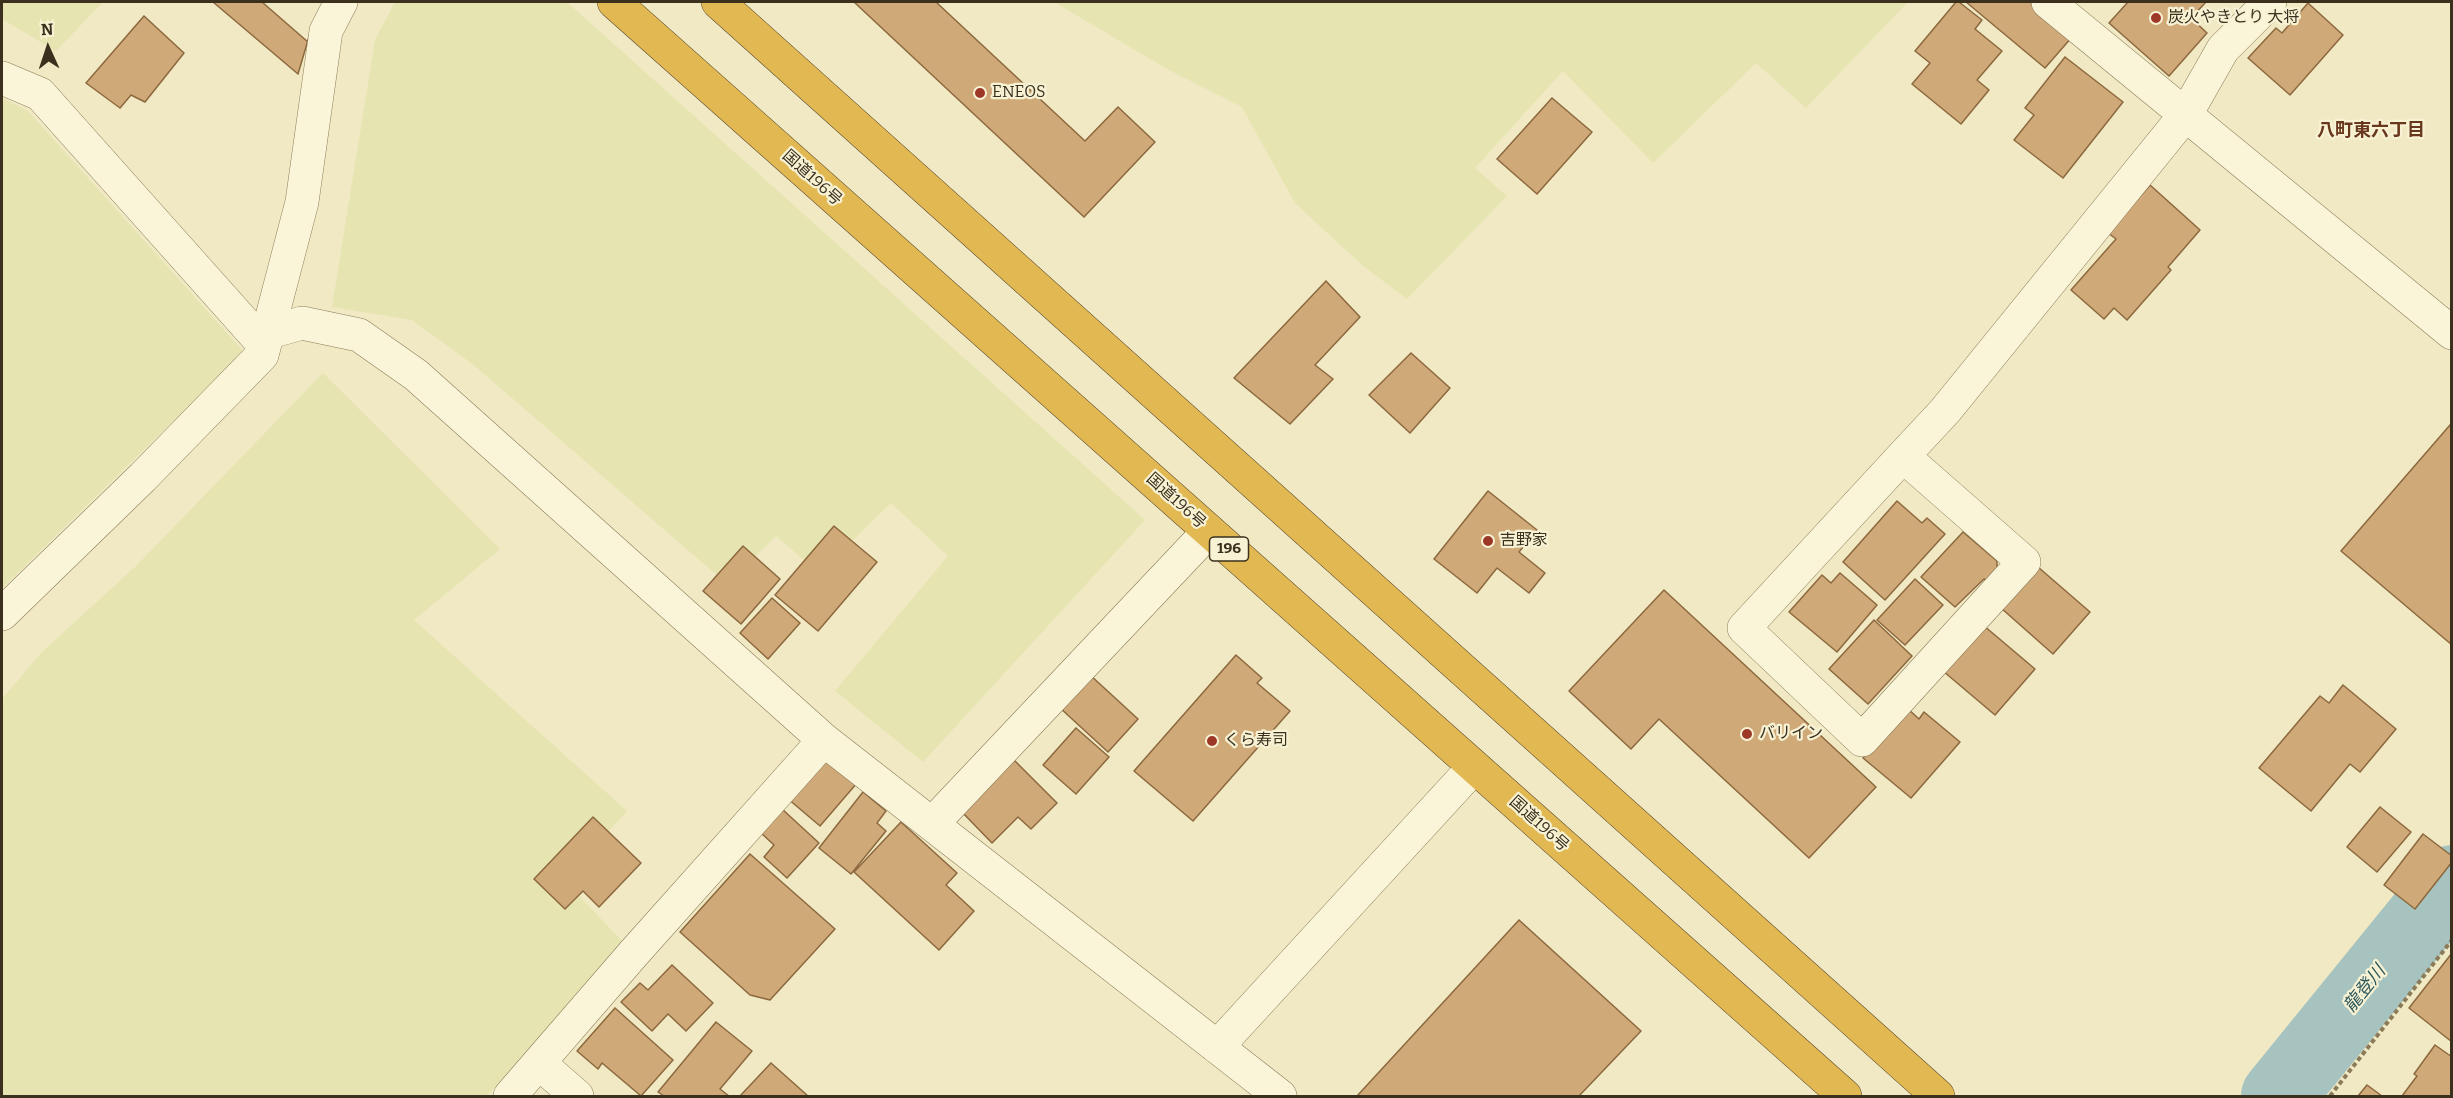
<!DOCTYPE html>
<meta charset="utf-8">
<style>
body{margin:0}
#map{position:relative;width:2453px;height:1098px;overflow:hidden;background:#f0e9c4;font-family:Bitter,serif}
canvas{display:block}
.frame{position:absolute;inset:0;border:3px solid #3b301e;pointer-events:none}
.north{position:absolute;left:18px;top:18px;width:60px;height:60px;-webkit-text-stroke:4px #f7f2d4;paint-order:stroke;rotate:357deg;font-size:16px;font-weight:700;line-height:24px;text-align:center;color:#3b301e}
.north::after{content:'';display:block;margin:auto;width:21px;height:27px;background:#3b301e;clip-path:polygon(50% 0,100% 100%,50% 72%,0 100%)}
</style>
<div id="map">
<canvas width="2453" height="1098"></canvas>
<div class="frame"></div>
<div class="north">N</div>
</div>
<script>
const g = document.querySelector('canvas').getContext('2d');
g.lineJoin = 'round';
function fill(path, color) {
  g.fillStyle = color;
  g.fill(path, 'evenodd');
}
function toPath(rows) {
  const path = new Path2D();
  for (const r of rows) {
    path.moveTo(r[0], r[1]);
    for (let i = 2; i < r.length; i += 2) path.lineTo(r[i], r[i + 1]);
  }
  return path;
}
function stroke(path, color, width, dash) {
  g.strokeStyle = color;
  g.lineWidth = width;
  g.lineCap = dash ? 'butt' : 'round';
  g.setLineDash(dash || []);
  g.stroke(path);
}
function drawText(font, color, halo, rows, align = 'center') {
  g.font = font + ' Bitter,"Noto Sans JP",serif';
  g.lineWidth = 4.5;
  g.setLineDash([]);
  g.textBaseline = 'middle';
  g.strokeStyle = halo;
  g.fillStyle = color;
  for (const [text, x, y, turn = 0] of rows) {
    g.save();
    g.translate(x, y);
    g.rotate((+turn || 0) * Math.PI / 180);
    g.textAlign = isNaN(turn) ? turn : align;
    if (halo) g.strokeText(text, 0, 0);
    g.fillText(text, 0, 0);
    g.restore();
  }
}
const farmland = toPath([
 [2,2,103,2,56,51,2,19],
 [395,2,567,2,1145,520,923,762,835,691,948,556,891,503,819,573,776,536,727,584,475,366,412,320,332,307,375,40],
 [1054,2,1908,2,1806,108,1756,63,1653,163,1563,71,1475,168,1507,196,1407,299,1362,265,1295,203,1242,107,1169,70],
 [2,98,28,111,244,352,2,588],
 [323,373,500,549,414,620,627,811,564,880,623,942,487,1096,2,1096,2,699,42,652,136,566]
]);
const river = toPath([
 [2278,1096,2452,882]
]);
const building = toPath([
 [213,2,323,2,311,30,298,74,213,2],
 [262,2,335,2,316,49,262,2],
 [854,2,936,2,1085,141,1118,107,1155,142,1084,217,854,2],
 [1956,2,1959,2,1982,20,1975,29,2002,51,1977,80,1989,90,1961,124,1912,84,1930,63,1915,51,1956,2],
 [1966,2,2030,2,2072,37,2045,68,1966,2],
 [2128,2,2206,2,2191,18,2207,33,2169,76,2109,23,2128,2],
 [2308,3,2343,35,2290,95,2248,58,2276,28,2282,33,2308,3],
 [144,16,184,53,145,102,131,95,120,108,86,83,144,16],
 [2065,57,2123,102,2063,178,2014,140,2034,115,2025,108,2065,57],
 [1552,98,1592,132,1537,194,1497,159,1552,98],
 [2150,185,2200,230,2168,267,2171,270,2127,320,2114,308,2104,319,2071,290,2116,239,2108,233,2150,185],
 [1326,281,1360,317,1315,365,1333,379,1290,424,1234,378,1326,281],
 [1411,353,1450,388,1410,433,1369,395,1411,353],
 [2450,425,2452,427,2452,645,2341,551,2450,425],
 [1488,491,1537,530,1519,552,1545,573,1529,593,1497,568,1477,593,1434,559,1488,491],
 [1897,501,1922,523,1927,518,1945,534,1885,600,1843,562,1897,501],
 [834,526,877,562,818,631,775,595,834,526],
 [1963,532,1997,561,1997,578,1991,583,1984,579,1955,607,1921,577,1963,532],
 [743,546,780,579,741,624,703,591,743,546],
 [2038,567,2090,612,2053,654,2001,608,2038,567],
 [1840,573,1877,605,1837,652,1789,612,1822,575,1831,583,1840,573],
 [1915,579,1943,605,1905,645,1877,620,1915,579],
 [1664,590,1876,787,1809,858,1659,719,1631,749,1569,691,1664,590],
 [772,598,800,623,768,659,740,633,772,598],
 [1874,620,1912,656,1868,704,1829,669,1874,620],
 [1983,625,2035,669,1995,715,1943,671,1983,625],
 [1236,655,1262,678,1257,683,1290,711,1193,821,1134,771,1236,655],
 [1089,674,1138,719,1108,752,1059,707,1089,674],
 [2343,685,2396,729,2360,772,2350,764,2311,811,2259,768,2320,696,2329,703,2343,685],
 [1907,708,1919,719,1924,712,1960,742,1911,798,1863,758,1907,708],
 [1076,728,1109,757,1076,794,1043,765,1076,728],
 [824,755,857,783,820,826,787,798,824,755],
 [1011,757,1057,803,1031,829,1018,817,992,843,959,809,1011,757],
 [863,792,886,811,877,823,886,831,851,874,819,848,863,792],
 [2380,807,2411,832,2377,872,2347,847,2380,807],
 [782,809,819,843,787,878,764,857,774,845,760,832,782,809],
 [593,817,641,863,599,907,583,891,565,909,534,879,593,817],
 [901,822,957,873,946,885,974,911,939,950,854,872,901,822],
 [2423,834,2452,856,2452,862,2415,909,2384,885,2423,834],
 [750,854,835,929,770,1000,750,995,680,932,750,854],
 [1519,920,1641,1031,1579,1096,1357,1096,1519,920],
 [2452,953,2452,1042,2409,1008,2452,953],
 [672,965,713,1003,686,1031,668,1014,652,1031,621,1002,640,983,648,990,672,965],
 [615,1008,673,1060,641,1096,602,1063,598,1069,577,1051,615,1008],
 [716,1022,752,1051,720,1089,729,1096,664,1096,658,1092,716,1022],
 [2435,1045,2452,1057,2452,1096,2402,1096,2417,1076,2414,1074,2435,1045],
 [771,1063,808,1096,740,1096,771,1063],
 [2367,1085,2382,1096,2358,1096,2367,1085]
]);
const path = toPath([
 [2330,1096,2452,940]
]);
const minor = toPath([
 [2048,2,2452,333],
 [2,78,40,94,256,336,302,323,359,335,416,375,824,740,1280,1096],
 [1903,456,2024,562,1862,740,1744,628,1903,456,1945,411,2186,114,2223,49,2270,2],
 [2,614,143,477,262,355,302,202,326,31,341,2],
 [932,824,1209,531],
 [1217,1047,1474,767],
 [539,1063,577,1096],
 [510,1096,633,954,824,740]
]);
const highway = toPath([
 [614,2,1845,1096],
 [718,2,1938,1096]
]);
const markers = [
 [2156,18,6,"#9d3727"],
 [980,93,6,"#9d3727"],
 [1488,541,6,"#9d3727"],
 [1747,734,6,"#9d3727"],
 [1212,741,6,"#9d3727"]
];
const shields = [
 [1229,549,39]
];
const shieldNames = [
 ["196",1229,549]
];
const poiNames = [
 ["炭火やきとり 大将",2168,18],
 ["ENEOS",992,93],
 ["吉野家",1500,541],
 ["バリイン",1759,734],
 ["くら寿司",1224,741]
];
const streetNames = [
 ["国道196号",812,178,42],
 ["国道196号",1176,501,42],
 ["国道196号",1539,824,42]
];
const neighbourhoodNames = [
 ["八町東六丁目",2371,131]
];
const waterNames = [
 ["龍登川",2365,989,-51]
];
fill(farmland, '#e6e5b1');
stroke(river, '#a6c3bf', 74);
fill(building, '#d0a978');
stroke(building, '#8c683e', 1.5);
stroke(minor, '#8b7b59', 34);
stroke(highway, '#59482e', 34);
stroke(path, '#8b7b59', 4, [4.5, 3]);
stroke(minor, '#faf5d8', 33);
stroke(highway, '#e2b852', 33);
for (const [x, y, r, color] of markers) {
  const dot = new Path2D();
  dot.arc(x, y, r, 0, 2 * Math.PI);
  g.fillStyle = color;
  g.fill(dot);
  stroke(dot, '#f7f2d4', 2);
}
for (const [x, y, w] of shields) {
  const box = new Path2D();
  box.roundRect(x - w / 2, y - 12, w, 24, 4.5);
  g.fillStyle = '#f7f2d4';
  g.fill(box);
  stroke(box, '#3b301e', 1.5);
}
drawText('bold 15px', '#3b301e', null, shieldNames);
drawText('16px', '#3b301e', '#f7f2d4', poiNames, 'left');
drawText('16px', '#3b301e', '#f7f2d4', streetNames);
drawText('bold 18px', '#69371c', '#f7f2d4', neighbourhoodNames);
drawText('italic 18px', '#2d575b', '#f7f2d4', waterNames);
</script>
